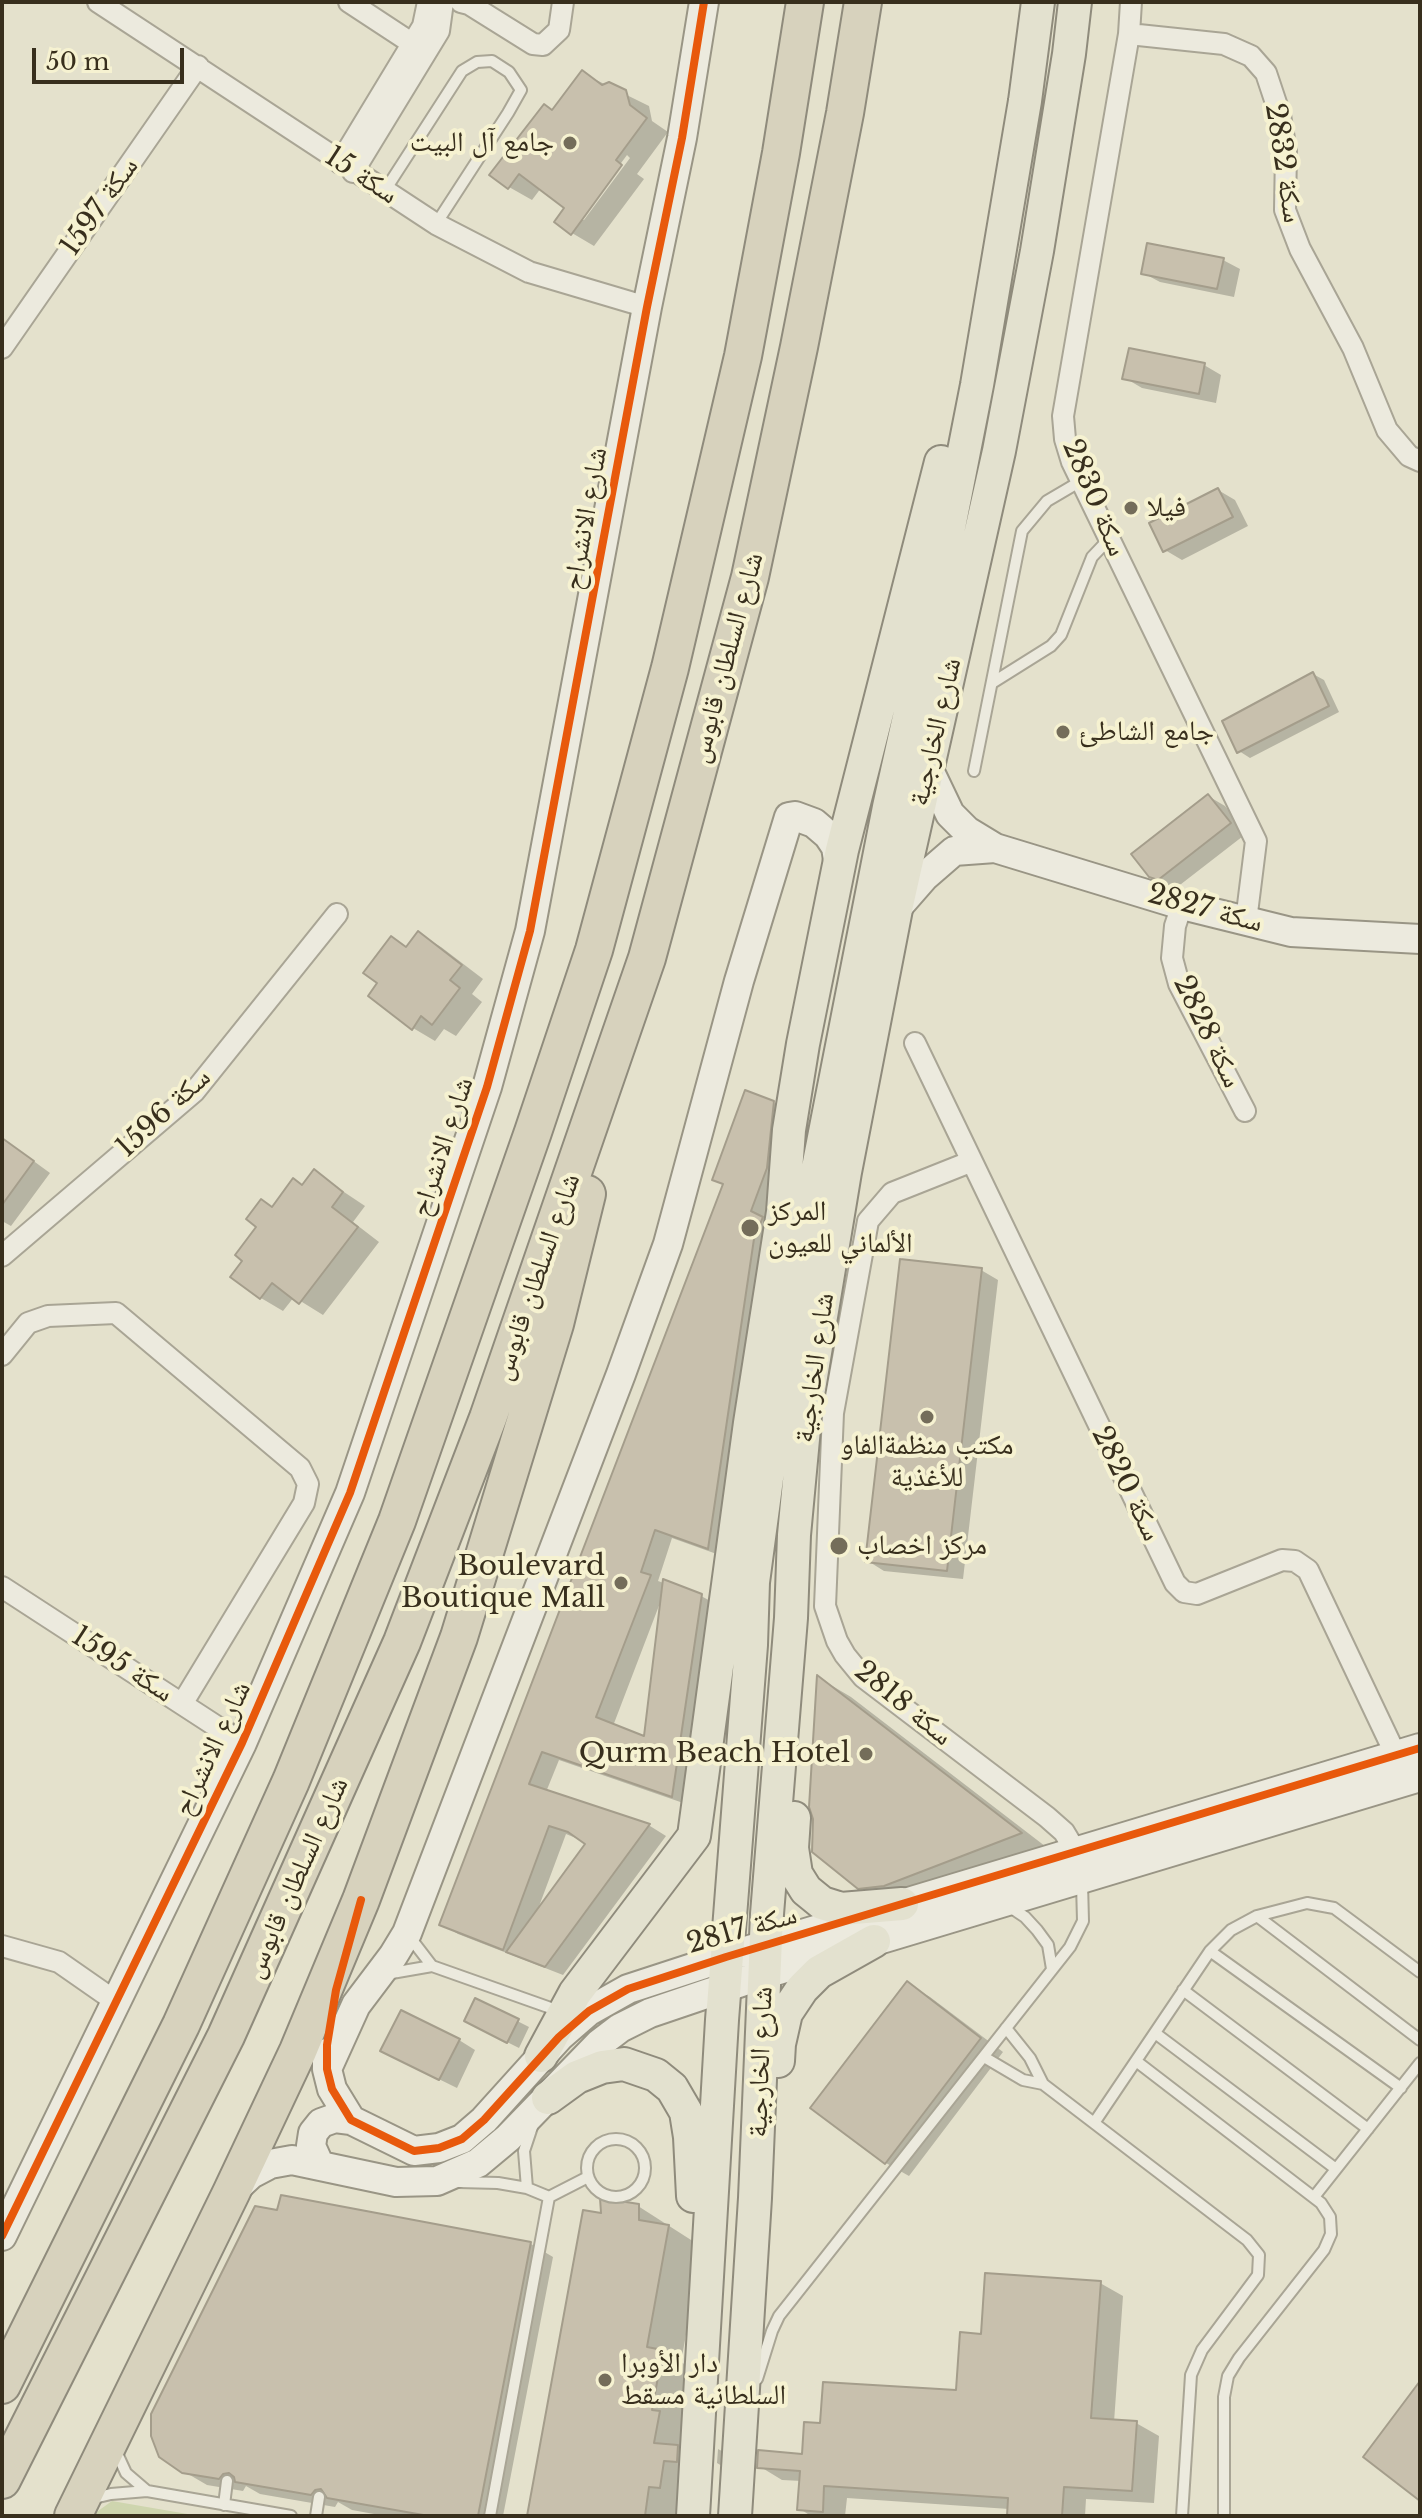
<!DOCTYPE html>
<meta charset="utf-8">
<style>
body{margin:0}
#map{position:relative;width:1422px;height:2518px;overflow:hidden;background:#e4e1cc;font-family:"Libre Baskerville",serif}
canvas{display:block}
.frame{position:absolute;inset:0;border:4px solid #382f1d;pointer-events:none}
.scale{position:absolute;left:32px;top:48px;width:152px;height:36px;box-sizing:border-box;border:4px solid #382f1d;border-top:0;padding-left:10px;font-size:24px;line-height:28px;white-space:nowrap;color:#382f1d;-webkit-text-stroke:6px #f6f2d1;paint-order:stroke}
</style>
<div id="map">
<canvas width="1422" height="2518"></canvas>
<div class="frame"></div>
<div class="scale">50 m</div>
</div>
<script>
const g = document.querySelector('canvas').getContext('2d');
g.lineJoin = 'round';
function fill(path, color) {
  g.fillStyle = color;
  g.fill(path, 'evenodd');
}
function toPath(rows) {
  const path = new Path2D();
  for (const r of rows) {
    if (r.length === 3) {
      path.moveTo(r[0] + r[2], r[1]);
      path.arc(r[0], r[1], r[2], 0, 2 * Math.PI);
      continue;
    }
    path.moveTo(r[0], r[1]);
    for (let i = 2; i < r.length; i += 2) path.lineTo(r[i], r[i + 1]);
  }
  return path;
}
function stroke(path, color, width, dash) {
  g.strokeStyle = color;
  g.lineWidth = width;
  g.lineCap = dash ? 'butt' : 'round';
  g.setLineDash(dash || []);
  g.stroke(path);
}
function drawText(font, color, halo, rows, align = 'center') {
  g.font = font + ' "Libre Baskerville","Noto Naskh Arabic",serif';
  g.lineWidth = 8;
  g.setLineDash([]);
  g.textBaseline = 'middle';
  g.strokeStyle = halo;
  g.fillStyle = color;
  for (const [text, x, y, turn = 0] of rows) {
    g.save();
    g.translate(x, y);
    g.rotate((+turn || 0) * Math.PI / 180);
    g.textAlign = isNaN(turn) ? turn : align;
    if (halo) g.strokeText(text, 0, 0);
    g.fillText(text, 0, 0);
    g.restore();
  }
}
const green = toPath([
 [112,2501,199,2516,91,2516]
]);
const shadow = toPath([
 [582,73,649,106,652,121,668,132,637,174,644,179,594,246,572,233,567,207,541,188,532,200,509,187,554,112],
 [627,155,630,158,584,220,579,220],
 [1223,260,1240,269,1234,297,1160,282,1143,273],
 [1204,365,1221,375,1216,403,1142,388,1125,378],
 [1218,490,1235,500,1248,526,1182,560,1165,550],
 [1313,674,1324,680,1339,712,1250,758,1239,751],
 [1208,796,1225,806,1247,833,1176,888,1168,886,1151,876],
 [419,934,441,947,483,979,472,994,482,1002,456,1036,444,1029,435,1041,413,1028,380,983,392,938,408,948],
 [774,1103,791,1113,725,1557,672,1538,658,1581,701,1596,718,1605,689,1805,559,1760,546,1792,650,1826,666,1836,563,1975,458,1934,442,1924,725,1185,714,1179],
 [660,1603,646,1739,613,1726],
 [566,1834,588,1843,538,1909],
 [2,1138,50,1173,11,1226,2,1221],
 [314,1172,365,1206,353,1222,379,1242,323,1315,294,1297,283,1311,261,1298,273,1208,303,1186],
 [981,1270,998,1280,963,1579,884,1571,868,1561],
 [819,1678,851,1697,1054,1853,894,1907,859,1887],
 [907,1984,930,1997,1003,2052,909,2176,886,2163],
 [476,2000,529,2027,519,2048,477,2027],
 [459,2040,475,2050,457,2088,400,2060],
 [638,2206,702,2247,681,2362,696,2371,681,2516,529,2516,603,2216],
 [531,2244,553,2257,503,2516,385,2516,352,2510,338,2502,335,2507,260,2494,246,2486,243,2491,207,2485,183,2471],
 [1100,2283,1123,2296,1114,2422,1136,2423,1159,2436,1154,2503,1086,2499,1085,2516,1009,2516,1009,2509,847,2498,845,2516,811,2516,800,2509,802,2481,782,2480,759,2466,804,2456,821,2425,957,2393,983,2336],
 [718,2449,737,2459,734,2473,717,2463]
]);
const building = toPath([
 [582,70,602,85,609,82,626,90,630,105,647,118,616,160,622,165,571,235,554,222,564,208,519,174,508,189,489,175,544,104,552,110,582,70],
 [1147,243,1224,258,1217,289,1141,274,1147,243],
 [1129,348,1205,363,1199,394,1122,379,1129,348],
 [1218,488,1233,517,1163,552,1149,523,1218,488],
 [1313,672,1329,706,1237,753,1222,721,1313,672],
 [1208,794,1231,823,1158,880,1149,877,1131,854,1208,794],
 [418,931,462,965,450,980,460,988,432,1025,421,1016,412,1030,368,996,377,983,363,973,391,936,406,947,418,931],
 [745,1090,774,1101,767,1168,751,1211,763,1217,754,1239,708,1549,655,1530,641,1572,651,1575,596,1717,644,1736,663,1579,702,1594,672,1797,542,1752,529,1784,650,1824,545,1967,506,1952,585,1844,568,1832,549,1826,503,1950,439,1925,723,1184,712,1180,745,1090],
 [2,1138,34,1161,2,1205,2,1138],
 [314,1169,343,1192,332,1207,358,1227,299,1304,272,1283,260,1299,230,1277,242,1261,235,1255,256,1227,246,1219,261,1199,272,1207,293,1178,302,1185,314,1169],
 [900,1259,982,1268,947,1571,865,1562,900,1259],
 [817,1675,1022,1833,884,1886,858,1889,812,1852,813,1819,809,1807,817,1675],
 [907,1981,981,2038,885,2164,810,2108,907,1981],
 [475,1998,519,2019,507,2043,464,2021,475,1998],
 [401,2010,460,2039,439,2080,380,2051,401,2010],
 [281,2195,531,2242,478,2516,429,2516,327,2498,321,2489,315,2490,311,2495,235,2482,234,2477,229,2473,223,2474,219,2479,182,2473,159,2457,151,2436,151,2414,255,2206,277,2210,281,2195],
 [600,2198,639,2204,639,2220,669,2225,647,2347,663,2350,652,2410,660,2411,654,2443,678,2445,677,2462,664,2461,660,2488,649,2487,645,2516,527,2516,583,2210,601,2213,600,2198],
 [985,2273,1101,2281,1091,2418,1137,2421,1132,2491,1064,2487,1062,2516,1007,2516,1008,2498,824,2486,823,2512,797,2510,800,2471,757,2468,758,2450,802,2454,804,2422,820,2423,823,2382,956,2390,960,2332,981,2334,985,2273],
 [1420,2381,1420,2501,1363,2457,1420,2381]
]);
const lane = toPath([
 [384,192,462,71,477,62,492,61,509,72,521,90,508,113,436,224],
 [992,683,1051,646,1061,635,1092,557,1109,539],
 [974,771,1022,531,1047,501,1081,481],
 [1007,1905,1025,1917,1037,1930,1048,1945,1052,1969],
 [1257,1916,1420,2040],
 [409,1936,432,1966],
 [1210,1951,1401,2088],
 [386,1974,432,1966,562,2012],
 [1183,1990,1368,2129],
 [1006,2028,1030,2058,1043,2084],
 [1155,2033,1336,2169],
 [984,2057,1023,2080,1043,2084,1247,2240,1259,2255,1258,2275,1202,2350,1191,2375,1182,2516],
 [1136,2061,1321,2203,1330,2217,1331,2234,1324,2250,1239,2358,1228,2376,1224,2397,1224,2516],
 [1094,2123,1210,1951,1231,1930,1257,1916,1307,1903,1334,1908,1420,1972],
 [616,2168,29],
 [459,2182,498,2183,527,2188,549,2197,588,2177],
 [527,2188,524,2151,532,2127],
 [1314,2197,1420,2063],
 [757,2379,772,2331,779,2316,1070,1947,1083,1921,1082,1883],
 [115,2449,126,2473,147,2491],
 [90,2499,111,2494,147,2491,291,2516],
 [224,2505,227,2481],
 [316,2516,319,2497],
 [490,2516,549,2197]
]);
const street = toPath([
 [98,2,436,224,529,272,647,307],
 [349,2,413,44],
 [461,2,469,4,533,44,543,45,559,30,563,2],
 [1131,2,1129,34,1063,416,1065,439,1072,462,1256,841,1246,921],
 [1129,34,1224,44,1251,56,1266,73,1280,115,1286,151,1285,210,1300,249,1353,348,1387,430,1409,456,1420,461],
 [340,163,423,26,428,2],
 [353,172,439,31,443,2],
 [2,348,198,66],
 [1182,905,1175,926,1172,958,1179,984,1245,1111],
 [915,1043,1175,1583,1184,1592,1197,1594,1282,1560,1295,1561,1308,1570,1401,1766],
 [970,1162,892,1193,868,1221,833,1413,825,1606,837,1641,845,1655,863,1677,1047,1817,1064,1832,1076,1852],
 [2,1256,194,1092,337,914],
 [2,1355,28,1323,48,1316,116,1313,300,1468,308,1484,304,1503,182,1704],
 [2,1587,242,1743],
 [2,1946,59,1962,115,2001]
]);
const secondary = toPath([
 [928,768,950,814,967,831,995,848,1182,905,1291,932,1420,939],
 [896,909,924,877,954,851,995,848],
 [327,2053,327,2069,332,2089,351,2120,414,2151,439,2148,462,2139,484,2120,559,2037,589,2011,628,1989,726,1957,1420,1748],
 [327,2069,356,2005,393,1956,407,1933,621,1374,668,1244,739,981,789,817,795,816,814,823,828,835,836,847,839,867],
 [320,2166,311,2146,313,2133,321,2123,335,2118,351,2120],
 [234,2190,251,2174,270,2164,292,2160,396,2182,437,2181,478,2163,508,2138,599,2044,620,2028,650,2013,765,1974,1420,1777],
 [2,2236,242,1743,350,1493,487,1087,530,931,647,307,682,138,704,2]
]);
const primary = toPath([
 [794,1818,792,1848,796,1874,806,1890,822,1903,841,1909,902,1904],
 [541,2056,575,1993,694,1836,750,1423,783,1212,789,1130,803,1044,842,850,941,462],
 [778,2061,779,2044,786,2013,802,1989,819,1972,874,1941],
 [548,2098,577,2077,602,2067,624,2064,656,2075,672,2088,686,2112,690,2137,693,2196],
 [693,2516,722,2020,751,1645,753,1582,777,1404,819,1163,889,807,932,614,977,385,1025,101,1038,2],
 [735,2516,755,2198,767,1914,791,1618,794,1535,806,1407,845,1172,896,909,999,451,1037,251,1069,54,1075,2]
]);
const highway = toPath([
 [2,2385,181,2025,291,1781,397,1521,533,1132,594,950,670,668,743,356,781,153,805,2],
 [2,2480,226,2036,402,1642,488,1418,647,958,750,577,799,347,845,113,863,2],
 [73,2516,231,2193,298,2051,361,1900,459,1637,555,1324,587,1194]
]);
const cycleway = toPath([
 [361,1900,336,1990,327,2045,327,2069,332,2089,351,2120,414,2151,439,2148,462,2139,484,2120,559,2037,589,2011,628,1989,726,1957,1420,1748],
 [2,2236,242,1743,350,1493,487,1087,530,931,647,307,682,138,704,2]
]);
const markers = [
 [570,143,8,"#746d5a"],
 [1131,508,8,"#746d5a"],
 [1063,732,8,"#746d5a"],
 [750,1228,10,"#746d5a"],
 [927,1417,8,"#746d5a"],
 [839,1546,10,"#746d5a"],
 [621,1583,8,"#746d5a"],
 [866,1754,8,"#746d5a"],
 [605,2380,8,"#746d5a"]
];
const poiNames = [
 ["جامع آل البيت",554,143,"right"],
 ["فيلا",1147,508],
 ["جامع الشاطئ",1079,732],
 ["المركز",768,1212],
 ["الألماني للعيون",768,1244],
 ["مكتب منظمةالفاو",927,1446,"center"],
 ["للأغذية",927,1478,"center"],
 ["مركز اخصاب",857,1546],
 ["Boulevard",605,1567,"right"],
 ["Boutique Mall",605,1599,"right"],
 ["Qurm Beach Hotel",850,1754,"right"],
 ["دار الأوبرا",621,2364],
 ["السلطانية مسقط",621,2396]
];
const streetNames = [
 ["سكة 2832",1283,163,81],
 ["سكة 15",361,176,33],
 ["سكة 1597",100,207,-55],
 ["سكة 2830",1094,498,67],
 ["شارع الانشراح",586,519,-80],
 ["شارع السلطان قابوس",727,658,-75],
 ["شارع الخارجية",936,732,-77],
 ["سكة 2827",1205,909,15],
 ["سكة 2828",1207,1032,64],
 ["سكة 1596",164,1113,-43],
 ["شارع الانشراح",443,1147,-72],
 ["شارع السلطان قابوس",537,1277,-71],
 ["شارع الخارجية",815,1368,-82],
 ["سكة 2820",1126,1484,64],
 ["سكة 1595",122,1665,33],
 ["سكة 2818",903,1704,39],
 ["شارع الانشراح",213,1749,-65],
 ["شارع السلطان قابوس",297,1878,-66],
 ["سكة 2817",742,1930,-16],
 ["شارع الخارجية",761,2062,-88]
];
fill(green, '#ced5ae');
fill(shadow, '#0003');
fill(building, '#c8c0ad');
stroke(building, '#a49d8b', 2);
stroke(lane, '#a9a595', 14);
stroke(street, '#a9a595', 24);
stroke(secondary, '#999585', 32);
stroke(primary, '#8f8b7c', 36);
stroke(highway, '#8f8b7c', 40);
stroke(lane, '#eceade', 10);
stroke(street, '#eceade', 20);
stroke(secondary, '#eceade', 28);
stroke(primary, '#e3e1cf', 32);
stroke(highway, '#d7d2bd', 36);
stroke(cycleway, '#e8590c', 8);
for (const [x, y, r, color] of markers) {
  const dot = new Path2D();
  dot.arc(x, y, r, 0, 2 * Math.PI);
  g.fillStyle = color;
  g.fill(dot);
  stroke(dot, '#f6f2d1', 3);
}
drawText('28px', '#382f1d', '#f6f2d1', poiNames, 'left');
drawText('28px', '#382f1d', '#f6f2d1', streetNames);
</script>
